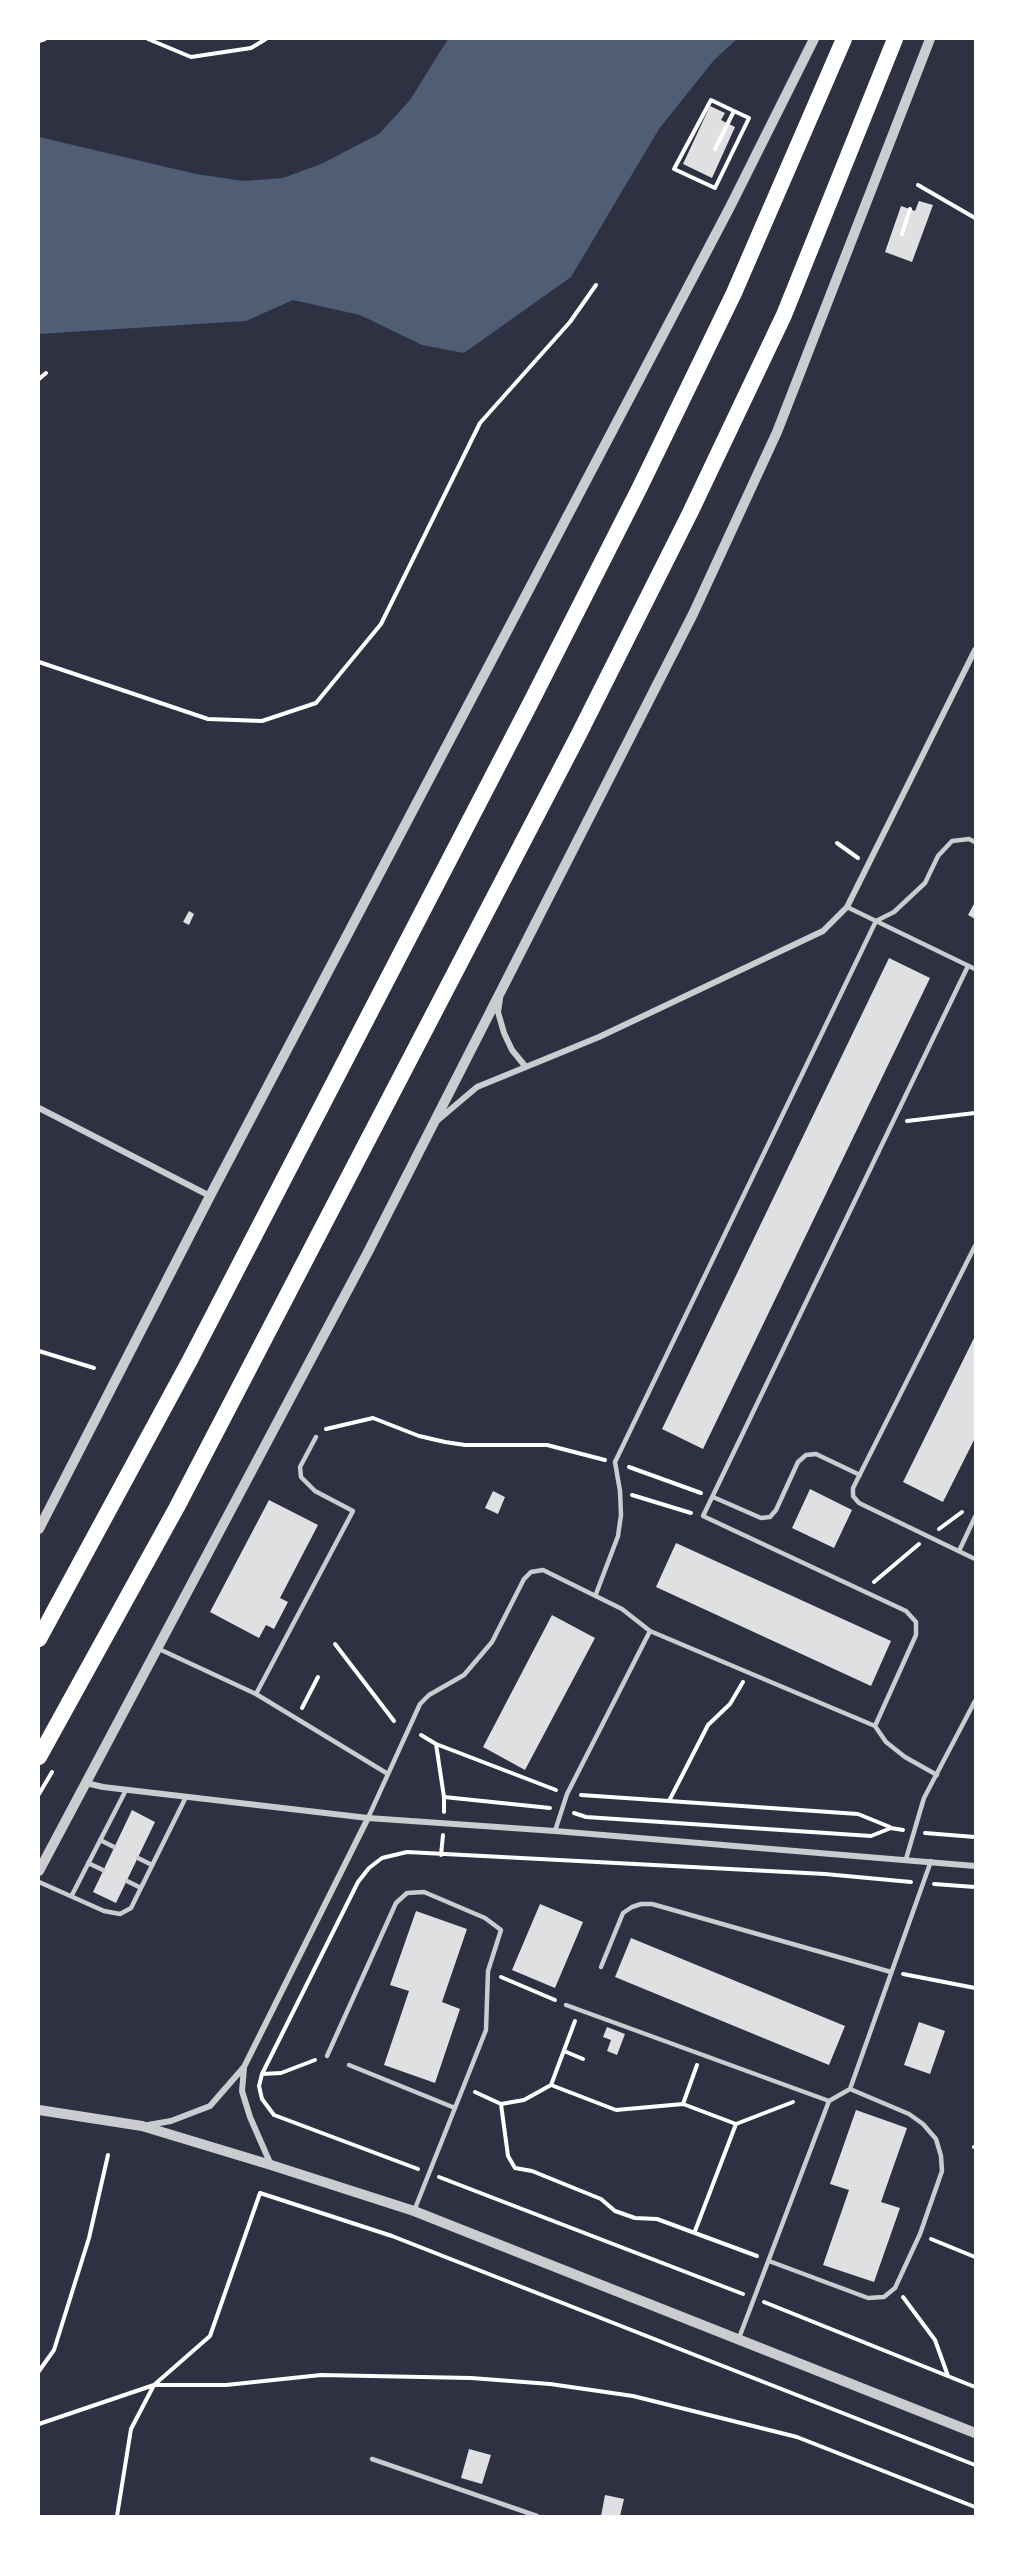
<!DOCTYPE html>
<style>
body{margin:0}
#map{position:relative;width:1014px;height:2555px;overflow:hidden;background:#2d3142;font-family:"Times New Roman",serif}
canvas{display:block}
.frame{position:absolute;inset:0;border:40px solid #fff;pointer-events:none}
</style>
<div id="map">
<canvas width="1014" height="2555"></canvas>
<div class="frame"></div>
</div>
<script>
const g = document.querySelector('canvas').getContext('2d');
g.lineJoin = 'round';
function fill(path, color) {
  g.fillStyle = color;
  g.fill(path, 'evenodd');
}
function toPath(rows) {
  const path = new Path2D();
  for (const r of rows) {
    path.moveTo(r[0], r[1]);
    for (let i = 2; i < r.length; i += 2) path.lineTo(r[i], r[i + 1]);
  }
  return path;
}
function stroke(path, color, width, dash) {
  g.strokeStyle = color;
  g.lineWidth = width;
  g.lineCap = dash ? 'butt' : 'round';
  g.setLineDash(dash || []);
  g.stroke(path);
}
const water = toPath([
 [448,39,737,39,714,60,659,129,571,277,464,353,422,345,360,315,293,300,246,321,39,334,39,137,196,174,244,181,283,178,321,164,379,134,410,100]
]);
const building = toPath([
 [710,106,725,113,721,120,735,127,712,178,683,164],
 [919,201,933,205,912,262,885,252,901,206,915,211],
 [975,902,975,919,968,915],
 [189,911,194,914,189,925,183,922],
 [889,958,930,978,703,1449,662,1429],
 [975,1336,975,1438,943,1502,903,1482],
 [810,1489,852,1510,834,1548,792,1528],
 [493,1491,505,1497,498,1514,485,1508],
 [269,1500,318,1525,280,1598,288,1602,274,1629,266,1625,259,1638,210,1612],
 [676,1543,891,1641,871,1686,656,1587],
 [552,1615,595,1638,525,1770,483,1747],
 [132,1810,155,1822,116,1903,93,1892],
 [540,1904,583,1922,555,1988,512,1970],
 [416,1911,467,1929,442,2002,460,2009,435,2083,384,2065,409,1991,390,1985],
 [631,1938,845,2026,829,2065,615,1977],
 [919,2022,945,2031,930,2074,904,2065],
 [607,2027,625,2034,617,2055,607,2051,611,2040,603,2037],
 [856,2110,907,2128,881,2202,900,2208,874,2282,823,2265,849,2190,830,2184],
 [469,2449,491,2455,482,2484,461,2478],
 [605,2495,624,2499,620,2516,601,2516]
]);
const path = toPath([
 [148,39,191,57,251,48,266,39],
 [39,41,45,39],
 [715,149,734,111,749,118,715,188,674,169,711,100,734,111],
 [918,185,975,218],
 [902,234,910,209],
 [39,379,46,373],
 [39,662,208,719,262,721,316,703,381,624,480,423,570,322,596,285],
 [837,843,858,858],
 [907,1121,975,1113],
 [39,1351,94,1368],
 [326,1429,373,1418,419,1436,445,1442,465,1445,547,1445,605,1460],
 [629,1467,701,1493],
 [632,1495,691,1513],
 [939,1529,962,1512],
 [874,1582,919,1544],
 [335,1644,394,1721],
 [302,1708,318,1677],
 [421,1735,436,1744,556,1790],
 [436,1744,444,1797],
 [39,1794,52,1772],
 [581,1795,669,1801,708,1725,730,1704,743,1682],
 [669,1801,858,1814,890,1827],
 [444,1812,444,1797,550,1808],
 [574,1813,586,1817,871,1836,891,1828,903,1830],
 [925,1833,975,1837],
 [441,1855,443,1835],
 [934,1884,975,1887],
 [903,1974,975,1988],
 [501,1977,555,2000],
 [564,2051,583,2059],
 [262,2074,281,2073,315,2060],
 [551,2085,616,2110,683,2104,736,2124,793,2102],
 [475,2092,501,2104,524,2100,551,2085,575,2021],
 [501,2104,508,2156,515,2168,532,2171,601,2199,615,2211,635,2218,657,2219,757,2256],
 [683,2104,697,2065],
 [974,2147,975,2147],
 [418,2169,274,2115,262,2099,259,2086,262,2074,358,1882,369,1868,382,1858,407,1852,825,1874,911,1882],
 [439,2177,743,2294],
 [695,2231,736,2124],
 [931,2239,975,2257],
 [903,2297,935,2340,948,2376],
 [764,2302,975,2387],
 [39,2371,54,2350,89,2238,108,2155],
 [39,2424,154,2385,210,2336,260,2193,392,2236,975,2465],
 [117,2516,131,2429,154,2385,226,2385,321,2375,471,2378,550,2384,633,2396,797,2437,975,2507]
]);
const service = toPath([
 [847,907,975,969],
 [975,1246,853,1488,853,1496,859,1503,975,1559],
 [713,1497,761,1518,770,1517,776,1510,798,1462,806,1455,816,1454,860,1475],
 [959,1551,975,1517],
 [596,1594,618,1536,621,1515,620,1491,615,1462,876,921,894,912,925,883,938,856,952,841,969,839,975,842],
 [159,1649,256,1694,388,1774],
 [256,1694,353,1511,315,1491,301,1477,300,1467,316,1437],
 [875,1726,916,1635,916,1622,906,1611,703,1516,968,966],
 [368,1818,420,1704,429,1695,464,1675,492,1642,524,1579,531,1572,543,1570,622,1609,650,1631,875,1726,886,1742,905,1757,937,1775],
 [555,1831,567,1794,650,1631],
 [100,1840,114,1847],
 [138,1858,152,1865],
 [906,1859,924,1798,975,1701],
 [88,1863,103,1870],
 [127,1881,141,1888],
 [39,1882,104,1911,120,1914,131,1908,186,1797],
 [72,1895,126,1790],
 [601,1967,623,1913,632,1907,641,1904,652,1904,891,1972],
 [566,2005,829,2101,739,2338],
 [327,2056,396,1903,407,1893,424,1892,485,1918,501,1930,488,1971,486,2030,414,2211],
 [349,2065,455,2108],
 [829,2101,850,2089,931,1861],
 [769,2261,868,2298,884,2297,895,2288,920,2234,942,2171,941,2156,936,2139,923,2124,909,2114,850,2089],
 [372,2459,537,2516]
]);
const minor = toPath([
 [500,999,498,1012,504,1033,512,1050,525,1066],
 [39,1108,210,1196],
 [438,1120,477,1087,599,1037,823,931,847,907,975,650],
 [86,1783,103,1787,368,1818,555,1831,975,1866],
 [244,2068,242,2091,250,2117,271,2165],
 [148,2125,171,2121,210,2106,244,2067,368,1818]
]);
const tertiary = toPath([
 [39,1529,210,1196,730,207,814,39],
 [39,1871,369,1250,693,614,777,432,930,39],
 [39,2110,142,2126,271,2165,414,2211,975,2433]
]);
const trunk = toPath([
 [39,1639,190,1360,530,704,640,487,734,293,844,39],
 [39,1757,177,1507,579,734,690,513,784,315,895,39]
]);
fill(water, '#4f5d75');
fill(building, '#e0e0e3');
stroke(path, '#fff', 4);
stroke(service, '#caccd0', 4.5);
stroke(minor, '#caccd0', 6);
stroke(tertiary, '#caccd0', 10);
stroke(trunk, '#fff', 16);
</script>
